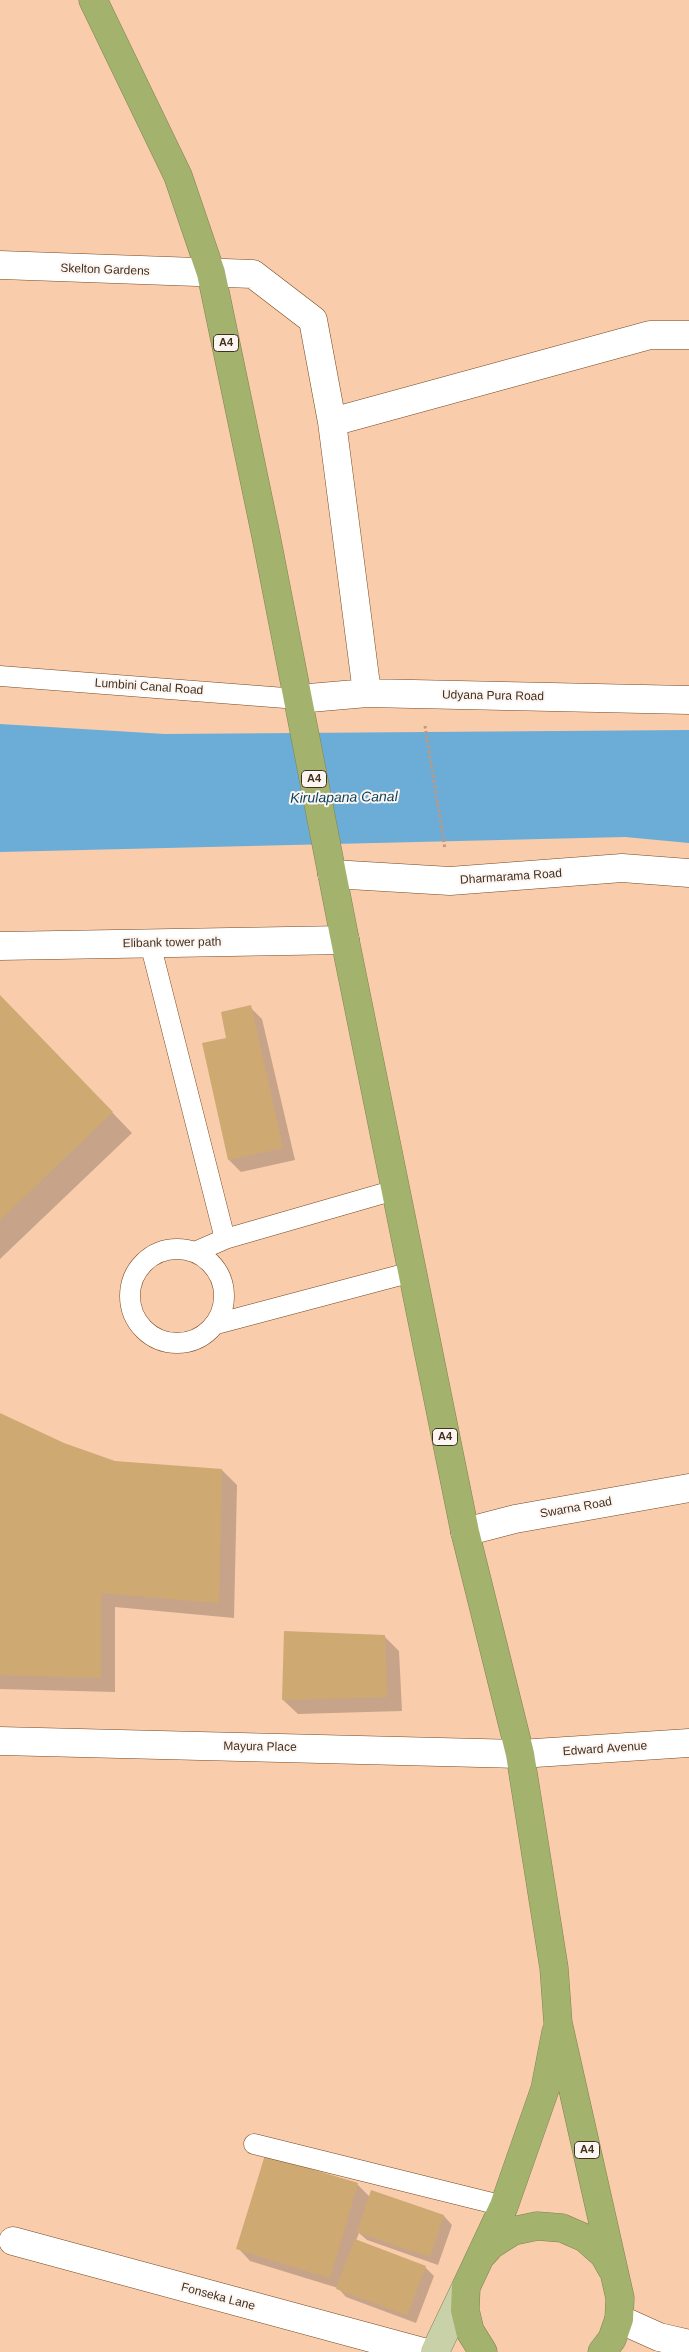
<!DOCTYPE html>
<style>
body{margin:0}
canvas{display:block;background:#f9ccab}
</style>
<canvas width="689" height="2352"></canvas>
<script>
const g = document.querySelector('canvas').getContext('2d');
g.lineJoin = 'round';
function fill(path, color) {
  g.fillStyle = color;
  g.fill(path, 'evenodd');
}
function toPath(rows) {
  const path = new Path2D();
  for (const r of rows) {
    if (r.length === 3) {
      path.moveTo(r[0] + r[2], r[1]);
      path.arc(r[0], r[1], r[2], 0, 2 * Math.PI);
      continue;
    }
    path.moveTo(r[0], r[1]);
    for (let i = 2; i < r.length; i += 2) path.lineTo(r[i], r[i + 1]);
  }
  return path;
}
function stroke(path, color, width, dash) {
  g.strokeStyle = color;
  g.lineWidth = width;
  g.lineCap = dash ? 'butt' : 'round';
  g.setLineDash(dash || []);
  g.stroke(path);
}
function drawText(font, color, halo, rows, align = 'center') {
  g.font = font + ' Helvetica,sans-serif';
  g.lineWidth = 4;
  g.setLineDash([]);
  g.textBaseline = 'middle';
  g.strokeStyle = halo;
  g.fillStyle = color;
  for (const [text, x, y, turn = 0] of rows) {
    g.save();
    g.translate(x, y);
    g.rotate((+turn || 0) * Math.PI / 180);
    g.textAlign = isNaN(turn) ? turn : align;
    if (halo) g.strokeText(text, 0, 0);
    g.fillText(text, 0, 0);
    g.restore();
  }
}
const water = toPath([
 [0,724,165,734,689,730,689,843,625,837,0,852]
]);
const shadow = toPath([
 [0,996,132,1133,0,1259],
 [250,1007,262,1019,295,1160,241,1172,229,1160],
 [0,1414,63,1444,115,1462,222,1470,237,1485,234,1618,115,1607,115,1692,0,1689],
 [384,1636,399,1651,402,1711,298,1714,283,1700],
 [265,2156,358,2185,370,2197,444,2216,452,2225,438,2265,367,2240,359,2233,356,2241,425,2267,434,2276,416,2323,346,2297,338,2288,250,2261,238,2248]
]);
const building = toPath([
 [0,995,113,1112,0,1220],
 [251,1005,283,1148,228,1160,202,1043,226,1038,221,1012],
 [0,1413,64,1443,115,1461,222,1469,219,1603,101,1593,101,1678,0,1675],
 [284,1631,385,1635,387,1697,282,1700],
 [265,2155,358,2183,330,2278,236,2249],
 [371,2190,444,2215,430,2257,357,2232],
 [355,2239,426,2266,407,2315,336,2289]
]);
const path = toPath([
 [425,726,445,849]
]);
const lane = toPath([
 [0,676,298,699],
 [150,943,225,1239],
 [177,1296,47],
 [195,1252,225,1239,395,1190],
 [216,1324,412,1272],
 [254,2144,504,2206]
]);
const street = toPath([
 [0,265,253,274,313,320,332,422,367,693],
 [332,422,650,335,689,335],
 [298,699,367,693,689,700],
 [332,874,450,881,622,868,689,873],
 [0,946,345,940],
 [465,1532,515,1519,689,1488],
 [0,1741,520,1754,689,1743],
 [13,2241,423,2352],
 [619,2319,659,2337,689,2344]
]);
const primary = toPath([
 [435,2352,466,2287]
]);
const highway = toPath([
 [93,0,178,176,211,273,266,536,345,940,465,1532,520,1754,554,1968,558,2023,620,2298,619,2319,612,2339,602,2352],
 [483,2254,491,2245,513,2231,537,2226,562,2228,585,2238,604,2255,612,2269],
 [483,2352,470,2331,465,2310,466,2287,504,2206,545,2089,556,2032]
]);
const shields = [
 [226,343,25],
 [314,779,25],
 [445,1437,25],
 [587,2150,25]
];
const shieldNames = [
 ["A4",226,343],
 ["A4",314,779],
 ["A4",445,1437],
 ["A4",587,2150]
];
const streetNames = [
 ["Skelton Gardens",105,270,2],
 ["Lumbini Canal Road",149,687,4],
 ["Udyana Pura Road",493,696,1],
 ["Dharmarama Road",511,877,-4],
 ["Elibank tower path",172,943,-1],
 ["Swarna Road",576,1508,-10],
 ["Mayura Place",260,1747,1],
 ["Edward Avenue",605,1749,-4],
 ["Fonseka Lane",218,2297,15]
];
const waterNames = [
 ["Kirulapana Canal",344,798,-1]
];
fill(water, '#6cadd7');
fill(shadow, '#0003');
fill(building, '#ceaa72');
stroke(lane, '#774820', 21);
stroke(street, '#774820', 29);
stroke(primary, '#828451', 29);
stroke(highway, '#828451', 29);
stroke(path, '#be997d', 3, [2.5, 2.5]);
stroke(lane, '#fff', 20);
stroke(street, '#fff', 28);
stroke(primary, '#c8d1a7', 28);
stroke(highway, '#a3b26c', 28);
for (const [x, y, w] of shields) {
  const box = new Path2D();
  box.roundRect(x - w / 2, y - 8.5, w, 17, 4);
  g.fillStyle = '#fcf6f2';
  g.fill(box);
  stroke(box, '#452f1e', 1);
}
drawText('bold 11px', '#452f1e', null, shieldNames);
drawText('12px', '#452f1e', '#fcf6f2', streetNames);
drawText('italic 14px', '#093f5b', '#fcf6f2', waterNames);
</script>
